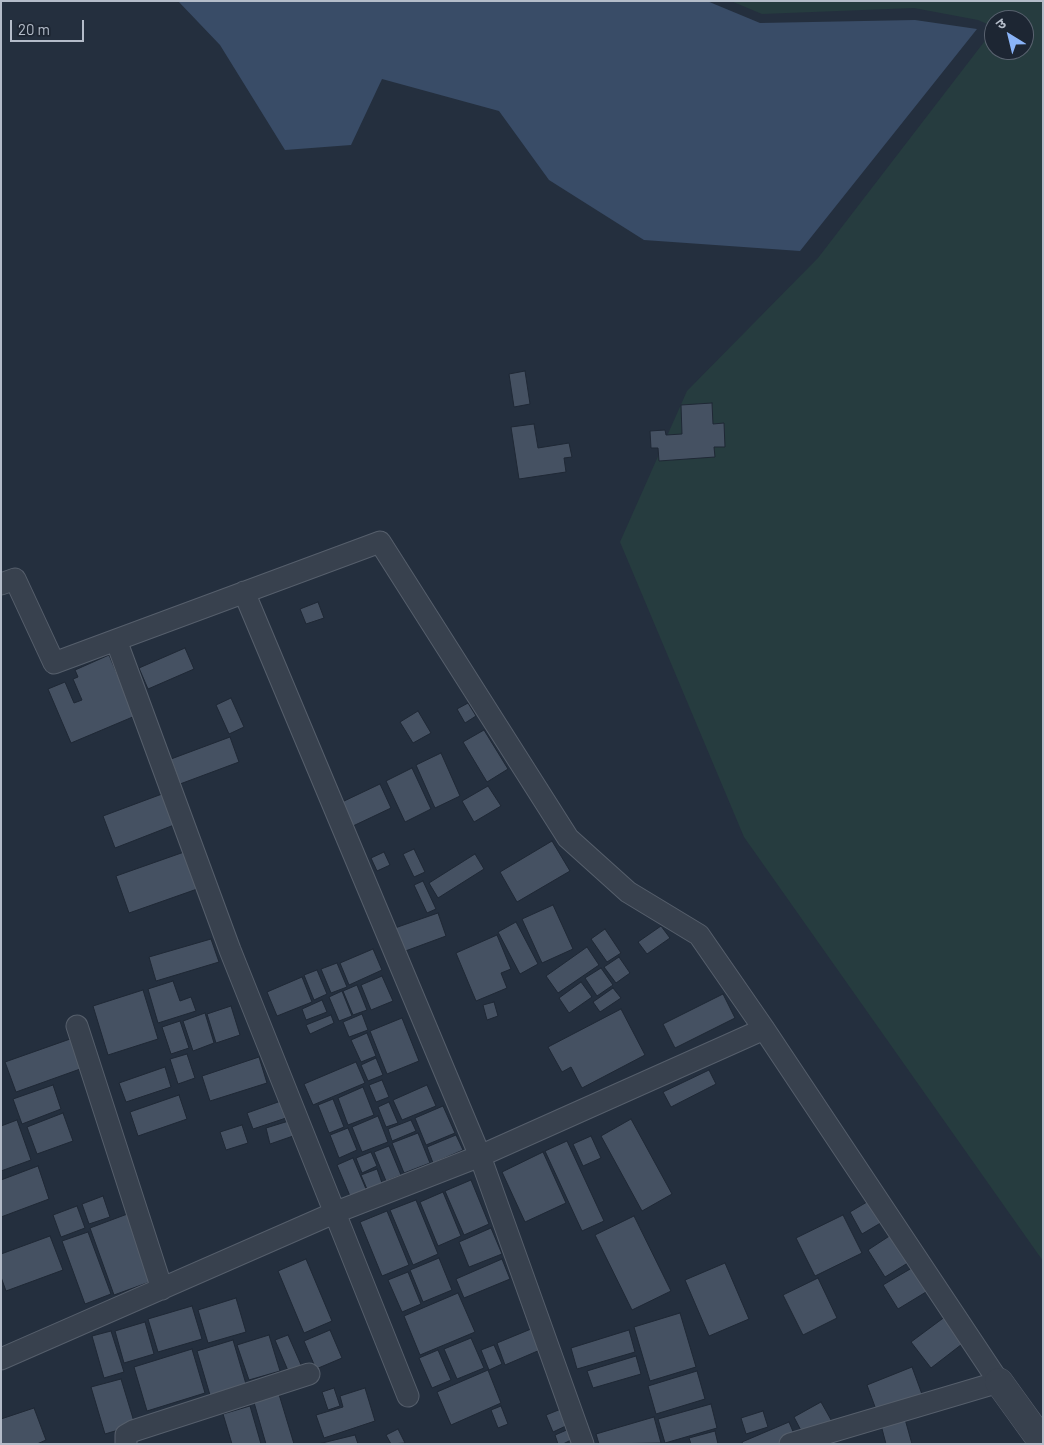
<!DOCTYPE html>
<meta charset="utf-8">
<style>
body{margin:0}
#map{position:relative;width:1044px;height:1445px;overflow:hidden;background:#242f3e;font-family:Barlow,"Noto Sans Devanagari",sans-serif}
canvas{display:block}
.frame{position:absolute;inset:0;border:2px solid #b4bcc9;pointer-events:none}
.north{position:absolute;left:984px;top:10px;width:50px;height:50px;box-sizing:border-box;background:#1d2633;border:1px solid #59626f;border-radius:50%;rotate:324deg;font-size:14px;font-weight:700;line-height:20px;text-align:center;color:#b4bcc9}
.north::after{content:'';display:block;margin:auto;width:18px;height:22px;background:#8ab4f8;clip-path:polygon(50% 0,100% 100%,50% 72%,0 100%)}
.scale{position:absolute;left:10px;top:20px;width:74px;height:22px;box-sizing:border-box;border:2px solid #b4bcc9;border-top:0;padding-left:6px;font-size:15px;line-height:18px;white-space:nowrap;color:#b4bcc9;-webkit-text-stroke:4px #1d2633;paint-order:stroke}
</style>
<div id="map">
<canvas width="1044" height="1445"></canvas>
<div class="frame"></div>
<div class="north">उ</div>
<div class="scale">20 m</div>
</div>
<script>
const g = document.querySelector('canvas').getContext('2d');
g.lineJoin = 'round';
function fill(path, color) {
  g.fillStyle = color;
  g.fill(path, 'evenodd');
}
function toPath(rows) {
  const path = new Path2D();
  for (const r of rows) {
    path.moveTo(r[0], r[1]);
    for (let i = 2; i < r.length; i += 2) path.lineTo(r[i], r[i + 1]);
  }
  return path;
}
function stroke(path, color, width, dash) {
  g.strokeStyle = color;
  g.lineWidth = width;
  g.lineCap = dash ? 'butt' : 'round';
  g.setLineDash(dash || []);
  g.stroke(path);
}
const green = toPath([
 [731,1,1043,1,1043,1261,744,837,620,542,687,391,818,258,994,29,994,50,1024,50,1024,20,994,20,994,27,978,20,914,8,762,14]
]);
const water = toPath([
 [178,1,707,1,760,23,915,20,977,29,800,251,644,240,549,180,499,111,382,79,351,145,285,150,220,45]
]);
const building = toPath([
 [525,371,530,404,514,407,509,374,525,371],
 [712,403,713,424,724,423,725,447,714,447,715,457,659,461,658,448,651,448,650,431,665,430,666,435,682,434,681,405,712,403],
 [534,424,538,448,569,443,572,457,564,458,566,472,519,479,511,427,534,424],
 [318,602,324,618,306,624,300,609,318,602],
 [185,648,194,669,148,689,139,668,185,648],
 [109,655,135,716,71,743,48,689,65,682,74,703,82,700,73,679,78,677,75,670,109,655],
 [231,698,244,727,229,734,216,705,231,698],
 [468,703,476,716,465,723,457,709,468,703],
 [418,711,431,733,413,743,400,722,418,711],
 [484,730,508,769,487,782,463,742,484,730],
 [230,737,239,762,180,784,171,759,230,737],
 [441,753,460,796,435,808,416,765,441,753],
 [412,768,431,809,405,822,386,781,412,768],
 [380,784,391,808,353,826,342,802,380,784],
 [488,786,501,806,474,822,462,801,488,786],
 [162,794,174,825,115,848,103,816,162,794],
 [552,841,570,871,517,902,500,872,552,841],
 [414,849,425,872,414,877,403,854,414,849],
 [187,851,200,888,129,913,116,876,187,851],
 [384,852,390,865,377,871,371,858,384,852],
 [475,854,484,869,438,898,429,883,475,854],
 [423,881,436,909,427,913,414,885,423,881],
 [553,905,573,949,542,963,522,919,553,905],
 [438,913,446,936,400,953,392,929,438,913],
 [516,922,538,964,520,974,498,932,516,922],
 [661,926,670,938,647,954,638,942,661,926],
 [605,929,621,953,607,962,591,939,605,929],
 [497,935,511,969,501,973,507,988,476,1001,456,953,497,935],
 [211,939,219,962,156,981,149,957,211,939],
 [587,947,599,965,558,993,546,976,587,947],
 [373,949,382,970,349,985,340,963,373,949],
 [619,957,630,973,616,983,604,967,619,957],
 [337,963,347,987,331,993,321,969,337,963],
 [601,968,613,985,597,996,585,978,601,968],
 [317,970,327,994,314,1000,304,975,317,970],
 [382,976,393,1001,371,1010,361,985,382,976],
 [302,977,312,1002,277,1016,267,992,302,977],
 [173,981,180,1001,191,997,196,1011,158,1023,148,989,173,981],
 [581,982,592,997,569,1013,559,998,581,982],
 [357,985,367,1010,353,1015,343,991,357,985],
 [613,988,621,998,600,1012,593,1002,613,988],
 [143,990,158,1039,108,1055,93,1006,143,990],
 [342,991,352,1016,339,1021,329,997,342,991],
 [723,994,735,1018,675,1048,663,1024,723,994],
 [322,1000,327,1012,306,1020,302,1009,322,1000],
 [494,1002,498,1016,487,1020,483,1005,494,1002],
 [231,1006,240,1035,216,1043,207,1014,231,1006],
 [621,1009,645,1055,582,1088,571,1067,562,1072,548,1047,621,1009],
 [205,1013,214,1043,193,1051,183,1021,205,1013],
 [362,1014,368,1030,349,1037,343,1022,362,1014],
 [331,1015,334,1023,310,1034,306,1025,331,1015],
 [402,1018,419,1061,387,1074,370,1031,402,1018],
 [180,1021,189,1048,171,1054,162,1027,180,1021],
 [367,1033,376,1056,361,1062,351,1040,367,1033],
 [73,1038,83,1068,16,1092,5,1062,73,1038],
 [187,1054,195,1078,178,1084,170,1059,187,1054],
 [259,1057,267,1083,210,1101,202,1076,259,1057],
 [376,1058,383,1075,368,1081,361,1065,376,1058],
 [356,1062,365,1083,313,1105,304,1084,356,1062],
 [165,1067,171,1087,126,1102,119,1083,165,1067],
 [709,1070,716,1084,671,1107,663,1092,709,1070],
 [382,1080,389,1097,376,1102,369,1085,382,1080],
 [53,1085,61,1109,22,1124,13,1099,53,1085],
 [427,1085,436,1106,402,1120,393,1100,427,1085],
 [363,1087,374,1115,348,1125,338,1098,363,1087],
 [179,1095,187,1119,138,1136,130,1112,179,1095],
 [333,1099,344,1127,329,1133,318,1105,333,1099],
 [281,1101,286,1118,253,1129,247,1113,281,1101],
 [389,1102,398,1123,386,1127,378,1107,389,1102],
 [443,1106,455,1133,426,1145,415,1118,443,1106],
 [63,1113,73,1141,37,1154,27,1127,63,1113],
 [378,1116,388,1142,362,1152,352,1127,378,1116],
 [631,1119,672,1194,642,1211,601,1136,631,1119],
 [17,1120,31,1160,1,1171,1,1126,17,1120],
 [292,1120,296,1135,270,1144,266,1128,292,1120],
 [411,1120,416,1131,392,1141,388,1129,411,1120],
 [242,1125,248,1143,226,1150,220,1132,242,1125],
 [348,1128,357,1150,339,1158,330,1135,348,1128],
 [418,1133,430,1163,404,1173,392,1143,418,1133],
 [456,1135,463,1150,433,1163,427,1147,456,1135],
 [591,1136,601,1158,583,1166,573,1144,591,1136],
 [567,1141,604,1221,582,1231,545,1151,567,1141],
 [389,1146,401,1175,386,1181,374,1152,389,1146],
 [371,1152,377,1166,362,1173,356,1158,371,1152],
 [543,1152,566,1203,525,1222,502,1172,543,1152],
 [353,1158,366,1189,350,1196,337,1165,353,1158],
 [38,1166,49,1199,1,1217,1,1180,38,1166],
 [377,1169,382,1183,367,1189,361,1175,377,1169],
 [471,1180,489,1224,464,1235,445,1191,471,1180],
 [443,1192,461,1236,438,1246,420,1202,443,1192],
 [103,1196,110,1217,89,1224,82,1204,103,1196],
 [872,1199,884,1221,862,1234,850,1212,872,1199],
 [416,1200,438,1254,413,1265,390,1210,416,1200],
 [77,1206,85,1228,61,1237,53,1215,77,1206],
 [387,1211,409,1265,382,1276,360,1222,387,1211],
 [130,1213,155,1280,114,1295,90,1228,130,1213],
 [843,1215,862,1253,815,1276,796,1238,843,1215],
 [634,1216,671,1291,632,1310,595,1235,634,1216],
 [491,1228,502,1254,469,1267,459,1242,491,1228],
 [88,1232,111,1294,85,1304,62,1241,88,1232],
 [894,1233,911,1261,885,1277,868,1250,894,1233],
 [50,1236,63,1270,6,1291,1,1277,1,1254,50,1236],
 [439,1258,452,1290,423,1302,410,1270,439,1258],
 [306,1259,332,1321,304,1333,278,1271,306,1259],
 [502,1259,510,1279,464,1298,456,1279,502,1259],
 [725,1263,749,1319,709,1336,685,1280,725,1263],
 [917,1265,931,1289,898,1309,883,1285,917,1265],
 [408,1272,421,1304,402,1312,388,1280,408,1272],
 [818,1278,837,1318,803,1335,783,1295,818,1278],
 [458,1293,475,1332,420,1355,404,1316,458,1293],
 [236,1298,246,1332,208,1343,198,1310,236,1298],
 [192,1306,202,1339,158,1352,148,1319,192,1306],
 [680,1313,696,1367,650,1381,634,1327,680,1313],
 [946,1316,966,1341,931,1368,911,1342,946,1316],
 [145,1322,154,1354,124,1363,115,1331,145,1322],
 [531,1329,540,1350,505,1365,497,1343,531,1329],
 [330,1330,342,1358,316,1369,304,1341,330,1330],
 [629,1330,635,1352,577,1369,571,1348,629,1330],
 [111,1331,124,1372,104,1378,92,1336,111,1331],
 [269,1335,280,1371,249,1380,237,1345,269,1335],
 [288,1335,302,1367,289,1373,275,1340,288,1335],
 [471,1338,484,1368,457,1379,444,1349,471,1338],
 [233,1340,246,1384,210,1395,197,1351,233,1340],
 [494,1345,502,1364,489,1370,481,1350,494,1345],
 [192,1349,205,1393,147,1411,134,1367,192,1349],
 [438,1350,451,1380,432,1388,419,1358,438,1350],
 [636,1356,641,1374,593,1388,587,1371,636,1356],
 [912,1367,923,1397,878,1415,867,1385,912,1367],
 [488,1370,501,1403,451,1425,437,1392,488,1370],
 [697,1371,705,1399,656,1414,648,1386,697,1371],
 [121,1379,135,1425,105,1434,91,1387,121,1379],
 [334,1388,340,1406,328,1410,322,1392,334,1388],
 [365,1388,375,1421,324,1438,316,1415,343,1407,340,1396,365,1388],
 [278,1391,294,1444,266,1444,253,1399,278,1391],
 [821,1402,835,1427,807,1442,794,1417,821,1402],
 [711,1404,717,1428,665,1443,658,1419,711,1404],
 [250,1406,261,1444,232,1444,223,1414,250,1406],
 [501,1406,508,1424,498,1428,491,1410,501,1406],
 [34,1408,46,1440,37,1444,1,1444,1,1419,34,1408],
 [561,1409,568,1425,553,1432,546,1415,561,1409],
 [763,1411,768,1427,746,1434,741,1418,763,1411],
 [654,1417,661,1443,599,1444,596,1434,654,1417],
 [905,1419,912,1444,886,1444,881,1425,905,1419],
 [789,1422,797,1441,790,1444,743,1444,742,1442,789,1422],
 [398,1429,405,1443,391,1444,386,1435,398,1429],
 [569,1429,573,1439,563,1444,558,1444,555,1435,569,1429],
 [715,1431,718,1444,691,1444,689,1438,715,1431],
 [355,1435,358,1444,318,1444,355,1435]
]);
const minor = toPath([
 [1,584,15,579,54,663,380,542,568,838,628,892,699,935,764,1029,999,1382,790,1444],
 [244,592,480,1156,583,1444],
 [116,640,230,950,408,1396],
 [77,1026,162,1289],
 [1,1359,334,1213,480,1156,764,1029],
 [126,1444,126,1435,133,1431,309,1374]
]);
const tertiary = toPath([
 [999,1382,1043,1443]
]);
fill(green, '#263c3f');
fill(water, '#394c67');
fill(building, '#455162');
stroke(building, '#1f2835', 1);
stroke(minor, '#565f6c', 23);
stroke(tertiary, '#565f6c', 29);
stroke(minor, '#38414e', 21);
stroke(tertiary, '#38414e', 28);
</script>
